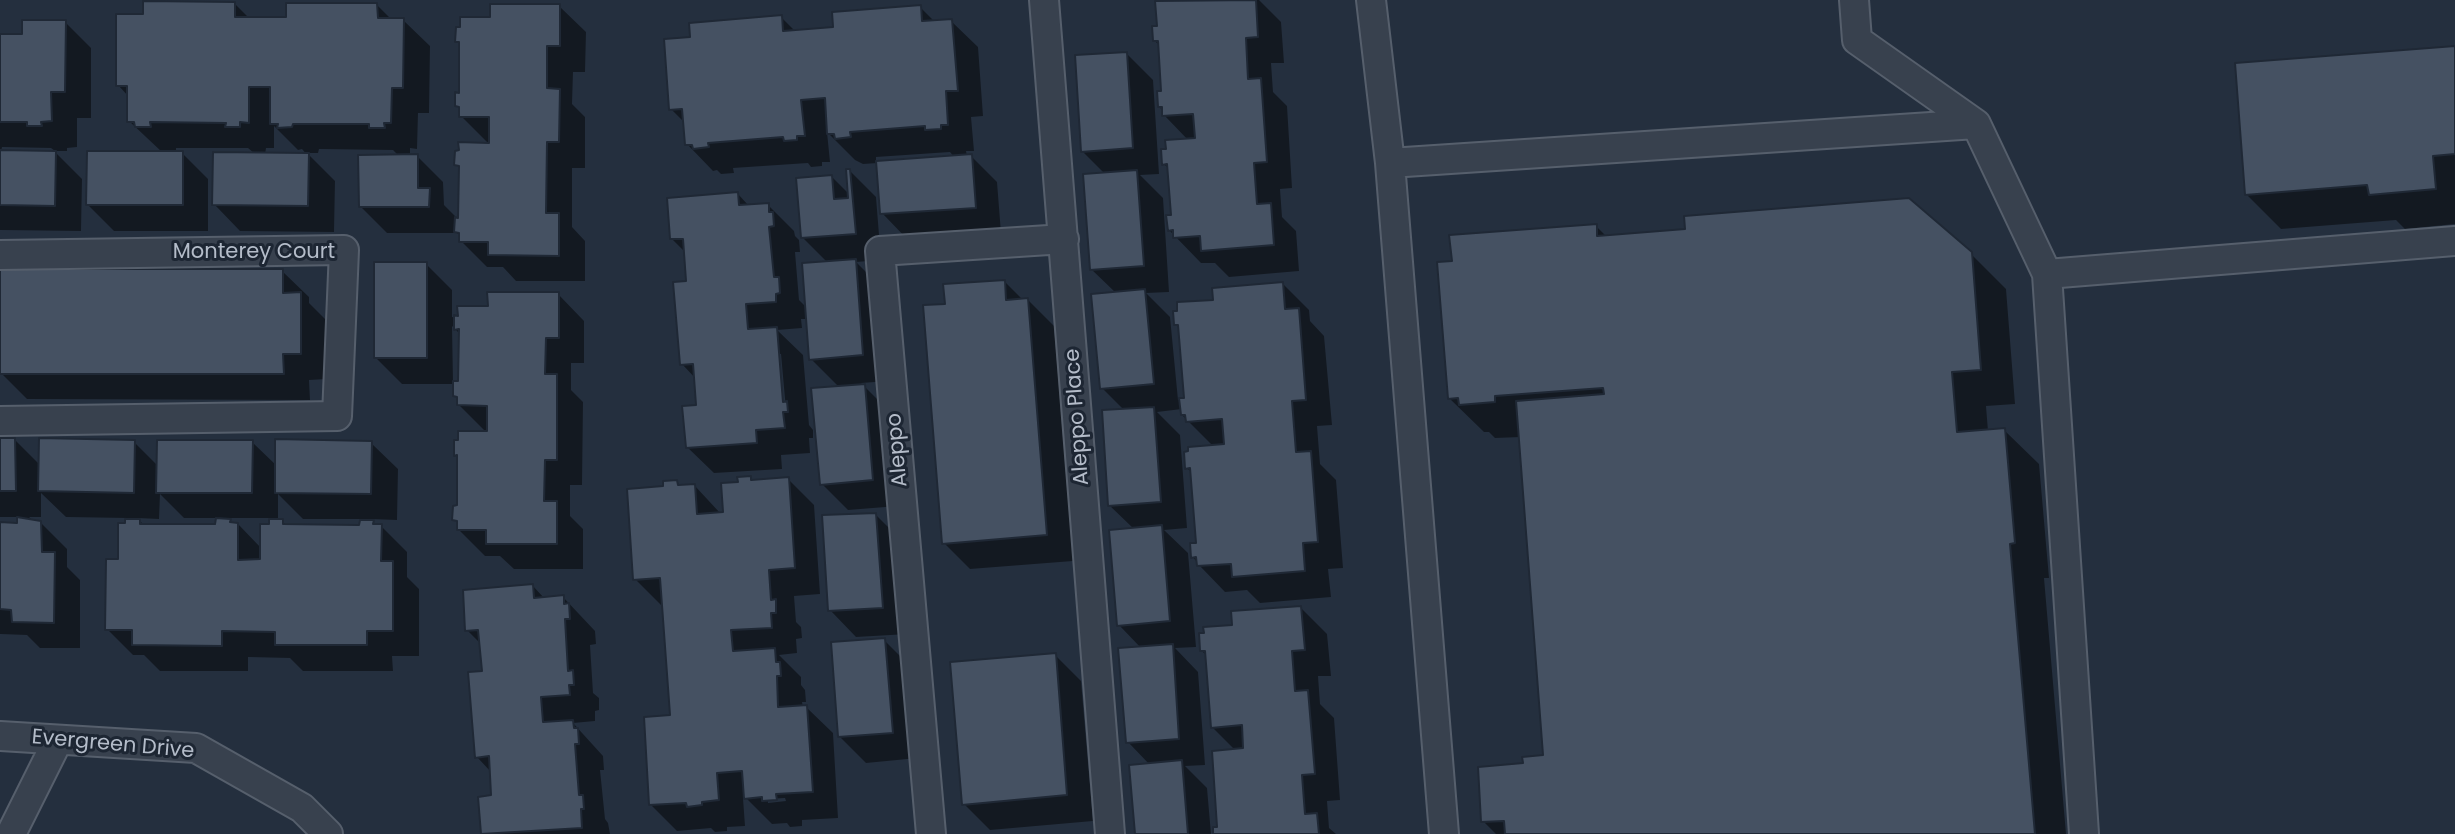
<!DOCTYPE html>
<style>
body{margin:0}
canvas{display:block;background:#242f3e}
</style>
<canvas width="2455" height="834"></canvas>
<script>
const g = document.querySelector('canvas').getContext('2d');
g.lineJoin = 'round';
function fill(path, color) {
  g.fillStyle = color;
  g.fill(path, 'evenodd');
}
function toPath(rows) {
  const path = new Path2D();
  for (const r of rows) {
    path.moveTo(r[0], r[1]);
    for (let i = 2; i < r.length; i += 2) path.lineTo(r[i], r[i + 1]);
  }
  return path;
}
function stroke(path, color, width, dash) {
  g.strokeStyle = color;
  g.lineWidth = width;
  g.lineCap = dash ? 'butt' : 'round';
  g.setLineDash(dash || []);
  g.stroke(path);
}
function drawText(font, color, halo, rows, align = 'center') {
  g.font = font + ' Poppins,sans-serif';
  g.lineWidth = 6;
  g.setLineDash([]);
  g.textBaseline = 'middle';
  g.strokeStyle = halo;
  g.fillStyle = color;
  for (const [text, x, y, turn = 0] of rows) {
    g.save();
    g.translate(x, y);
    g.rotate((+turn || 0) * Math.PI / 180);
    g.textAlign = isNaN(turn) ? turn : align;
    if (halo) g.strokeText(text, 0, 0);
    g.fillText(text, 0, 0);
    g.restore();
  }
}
const shadow = toPath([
 [1192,0,1259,0,1281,22,1284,63,1271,63,1273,92,1287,106,1292,188,1280,189,1282,217,1296,231,1299,271,1229,277,1215,263,1201,263,1169,230,1173,217,1169,169,1164,164,1189,141,1164,115,1160,107,1163,92,1160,46,1155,41,1158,27,1157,2],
 [234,3,250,19,288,19,377,5,391,19,403,20,430,46,429,113,418,113,417,149,410,148,410,156,417,156,443,182,444,205,455,216,455,219,460,220,460,168,456,164,489,144,461,116,461,110,457,106,461,95,461,45,457,41,491,18,559,6,586,32,585,72,573,72,572,104,585,117,585,168,572,168,572,227,585,241,585,281,516,281,503,267,487,267,461,241,461,237,457,233,387,233,361,207,399,156,393,150,319,149,318,153,307,153,335,181,334,232,240,231,214,204,255,154,248,148,176,148,176,153,182,153,208,179,208,231,114,231,88,205,163,153,129,121,129,97,118,85,145,16],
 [274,126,298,150,302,149,307,155,265,155,266,148,274,148],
 [920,7,935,22,951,21,978,47,983,116,971,117,974,151,966,151,967,156,971,156,997,182,1001,233,908,240,882,213,878,163,863,164,855,160,827,132,830,162,822,162,822,166,811,167,808,163,733,168,734,173,721,174,717,170,713,171,687,144,685,123,671,109,692,39,781,17,796,32,835,29],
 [950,152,954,157,876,162,876,157],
 [65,22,91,48,91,118,77,118,77,147,67,148,67,151,55,151,51,148,2,147,1,152,55,152,82,179,81,231,0,230,0,36,24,36],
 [2455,47,2455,224,2405,229,2396,220,2281,229,2246,194],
 [1127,54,1153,80,1159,174,1140,175,1163,198,1169,292,1146,293,1170,317,1178,400,1186,399,1180,329,1176,325,1214,301,1283,284,1309,310,1310,321,1324,336,1332,425,1317,426,1320,464,1336,480,1343,568,1328,569,1331,597,1260,603,1247,590,1225,592,1199,565,1193,557,1198,545,1192,473,1187,468,1213,446,1182,415,1182,409,1157,412,1180,435,1187,528,1164,530,1188,553,1196,647,1175,648,1198,672,1205,765,1185,766,1207,788,1211,834,1137,834,1150,765,1128,742,1141,648,1119,625,1134,529,1109,505,1124,410,1102,388,1116,293,1091,269,1105,174,1082,151],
 [850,171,876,197,881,260,856,262,881,287,889,381,861,383,890,412,898,506,848,510,822,484,840,388,811,359,808,319,801,319,802,328,777,330,803,355,809,425,813,430,813,438,809,438,810,453,781,455,782,469,714,473,687,447,698,407,696,379,682,364,688,282,686,253,672,239,738,194,749,206,768,205,794,231,795,236,799,240,800,252,795,252,799,300,807,308,828,263,802,237,832,177,850,195],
 [778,354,781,354,786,410,782,411],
 [1596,226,1607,237,1971,254,2006,289,2015,404,1986,406,1988,431,2004,430,2039,464,2049,578,2044,578,2066,834,1496,834,1483,821,1525,765,1545,757,1521,437,1495,438,1489,432,1484,432,1449,398,1454,262],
 [426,264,452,290,452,317,460,318,489,308,558,294,584,321,584,363,571,363,571,390,583,402,582,485,570,485,570,516,583,529,583,569,514,569,500,556,485,556,459,530,459,524,454,519,458,507,459,458,456,455,487,433,459,405,459,399,455,395,455,384,402,384,376,358],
 [452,326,460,334,460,383,453,382],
 [282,271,309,297,309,303,326,320,327,379,309,380,310,400,27,399,1,373],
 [1004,281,1023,300,1028,300,1054,326,1073,561,970,569,944,543],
 [0,440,15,440,40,465,134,442,158,466,252,442,277,466,371,443,398,469,397,520,371,519,377,526,381,526,407,552,407,577,419,589,419,656,392,656,393,671,303,671,290,658,248,657,248,671,160,671,144,655,133,655,107,629,127,518,66,517,41,493,41,517,29,517,35,522,41,523,67,549,67,567,80,580,80,648,40,648,27,635,0,634,0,524,19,524,19,517,0,517],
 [160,494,184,518,217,518,217,526,144,525,137,518,159,519],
 [278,494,303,519,362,519,361,526,287,526,282,521,278,521],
 [228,518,270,518,271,526,262,549,238,524,233,524],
 [750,478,754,482,788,479,814,505,820,594,794,596,796,622,801,627,802,638,796,639,797,653,779,655,801,677,801,685,805,690,806,702,802,702,803,707,806,707,833,733,838,818,802,820,802,826,790,827,787,823,772,824,746,798,743,798,745,826,727,827,727,831,715,832,711,828,677,831,651,805,672,717,664,605,661,605,635,579,665,488,677,482,681,487,695,486,721,514,725,513,740,483],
 [785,798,786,801,768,803,768,799],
 [875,514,902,541,908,634,856,637,830,610],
 [532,585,545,599,563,597,595,631,596,644,590,645,593,693,599,698,599,710,595,711,595,721,573,723,603,756,604,770,600,770,605,819,608,823,610,834,483,834,480,799,493,797,491,772,477,757,484,673,481,644,467,630],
 [1301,608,1327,634,1331,676,1318,676,1320,704,1334,718,1340,800,1327,801,1329,828,1336,834,1215,834,1219,829,1236,751,1212,727,1207,656,1202,651,1234,627],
 [884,640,910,666,918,758,866,763,840,737],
 [1055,655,1081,681,1093,821,990,830,964,804]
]);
const building = toPath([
 [1256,0,1258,37,1246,38,1248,79,1261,78,1267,162,1254,163,1257,204,1271,203,1274,245,1201,251,1200,236,1173,238,1173,230,1168,231,1166,215,1171,215,1167,164,1162,165,1161,149,1166,149,1165,140,1195,138,1193,114,1162,116,1162,107,1158,107,1157,91,1161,91,1158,41,1153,41,1152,26,1157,26,1155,1,1256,0],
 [143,1,235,2,235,17,286,17,286,3,377,3,378,18,404,18,403,88,392,88,391,123,384,123,385,128,369,128,369,124,293,124,292,127,277,128,278,124,270,124,270,87,249,87,249,123,240,122,240,127,225,127,226,123,150,122,151,127,135,127,134,122,127,122,127,86,116,86,116,14,143,14,143,1],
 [490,4,560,4,560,46,547,46,547,88,560,89,559,142,547,142,546,213,559,213,559,256,488,255,488,242,459,242,459,233,454,232,455,217,458,218,459,166,454,165,455,151,459,150,458,142,489,143,489,117,459,117,459,107,455,106,455,92,459,93,459,42,455,42,456,27,460,27,460,17,490,17,490,4],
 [921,5,922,21,952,19,958,91,946,91,948,125,941,125,941,129,925,130,925,126,850,132,851,137,835,139,834,134,827,134,825,98,801,100,805,136,797,136,797,140,784,141,783,137,708,143,709,147,693,149,692,145,685,145,682,109,669,110,664,39,690,37,689,23,782,15,783,31,833,27,832,12,921,5],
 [22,20,66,20,65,92,51,92,52,121,41,122,42,126,27,126,27,122,0,122,0,34,22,34,22,20],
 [2455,46,2455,154,2433,156,2436,189,2369,195,2367,185,2245,195,2235,63,2455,46],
 [1127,52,1133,148,1081,152,1075,55,1127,52],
 [0,150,56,151,55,206,0,205,0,150],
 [87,151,183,151,183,205,86,205,87,151],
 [213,152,309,153,308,206,212,205,213,152],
 [418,154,418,188,430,188,429,207,359,207,358,155,418,154],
 [972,154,976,208,880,214,876,161,972,154],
 [846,169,850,169,856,234,801,238,796,178,832,175,834,199,848,198,846,169],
 [1137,170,1144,266,1090,270,1083,174,1137,170],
 [738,192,739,205,769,203,769,212,773,212,774,226,769,227,774,277,779,277,780,293,776,294,776,302,746,304,748,329,777,327,783,402,787,401,788,412,783,412,785,428,756,430,757,443,686,448,682,406,696,405,693,364,680,365,673,282,686,281,683,239,670,239,667,198,738,192],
 [1909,198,1972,252,1981,370,1952,372,1957,432,2005,428,2015,543,2010,544,2035,834,1505,834,1504,821,1481,822,1478,767,1523,763,1522,757,1543,755,1516,401,1604,394,1603,388,1495,396,1495,402,1459,405,1458,398,1448,399,1437,262,1452,261,1449,235,1597,224,1597,236,1685,229,1684,216,1909,198],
 [856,259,863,355,809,360,802,263,856,259],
 [374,262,427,262,427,358,374,358,374,262],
 [0,269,283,269,283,293,301,292,301,354,283,354,284,374,0,374,0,269],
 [1005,280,1006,300,1028,298,1047,535,942,544,923,305,945,304,943,284,1005,280],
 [1283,282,1285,309,1299,308,1306,400,1292,401,1296,452,1311,451,1318,542,1303,543,1305,571,1232,577,1231,564,1197,566,1196,557,1191,558,1190,543,1196,543,1190,468,1185,469,1184,452,1188,451,1188,447,1224,444,1222,419,1186,422,1185,415,1181,415,1179,398,1184,398,1178,325,1174,325,1173,311,1177,311,1177,302,1213,300,1212,288,1283,282],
 [1145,289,1154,384,1100,389,1091,294,1145,289],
 [487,292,559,292,559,338,546,338,545,374,557,374,557,460,545,460,544,501,557,501,557,544,486,544,486,530,457,530,457,521,452,520,453,506,457,505,457,455,454,456,454,440,458,440,458,431,487,431,487,406,457,405,457,397,453,396,453,381,458,381,459,329,454,330,454,315,458,316,457,306,488,306,487,292],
 [865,384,873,480,820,485,811,388,865,384],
 [1154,407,1161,502,1108,506,1102,410,1154,407],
 [0,438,15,438,16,491,0,491,0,438],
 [39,438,135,440,134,493,38,491,39,438],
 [275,439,372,441,371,494,275,493,275,439],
 [157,440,253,440,252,493,156,493,157,440],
 [751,476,751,480,789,477,795,568,769,570,771,600,776,599,776,613,771,613,772,628,731,630,733,651,775,648,776,662,780,662,781,676,777,676,778,707,807,705,813,792,776,794,777,800,762,801,762,797,744,799,742,771,717,773,719,800,702,802,702,805,687,807,686,803,649,805,644,717,670,715,660,578,633,580,627,489,663,486,663,481,677,480,678,485,695,484,697,514,723,512,721,483,738,482,737,477,751,476],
 [876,513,883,608,828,611,822,515,876,513],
 [17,517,41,521,42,552,55,552,54,623,12,622,11,610,0,609,0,522,17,523,17,517],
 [216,518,231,519,230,522,238,523,238,560,260,559,260,524,269,524,269,519,283,519,283,524,359,525,360,520,374,520,373,524,382,524,381,561,393,561,393,631,367,631,367,645,275,645,275,632,222,631,222,646,132,645,132,630,105,630,106,559,118,559,118,523,125,523,125,519,140,519,140,524,215,524,216,518],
 [1162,525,1170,621,1117,626,1109,530,1162,525],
 [533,584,534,598,564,595,564,604,569,603,570,619,565,619,568,671,573,670,574,685,569,685,570,695,541,697,543,722,573,720,574,728,578,728,579,744,575,744,579,795,583,795,584,809,581,809,582,828,481,834,478,797,491,795,489,756,475,758,468,672,482,671,478,630,465,631,463,590,533,584],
 [1301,606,1305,650,1292,651,1295,691,1308,690,1315,774,1302,775,1305,814,1317,813,1319,834,1213,834,1213,827,1217,827,1212,751,1243,748,1242,725,1211,728,1205,651,1200,651,1199,633,1204,633,1203,627,1232,625,1231,611,1301,606],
 [885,638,893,733,838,737,831,642,885,638],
 [1173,644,1179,739,1126,743,1118,648,1173,644],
 [1056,653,1067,795,962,805,950,662,1056,653],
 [1182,760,1188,834,1135,834,1129,765,1182,760]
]);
const lane = toPath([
 [1044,0,1110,834],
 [1371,0,1390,163,1444,834],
 [1854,0,1857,40,1976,124,2047,274,2084,834],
 [1390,163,1976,124],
 [0,255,344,250,337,416,0,421],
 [2047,274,2455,241],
 [0,736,196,748,302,808,328,834],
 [11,834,58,740],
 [931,834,880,251,1064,239]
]);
const streetNames = [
 ["Monterey Court",254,253],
 ["Aleppo Place",1078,417,-94],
 ["Aleppo",898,450,-95],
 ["Evergreen Drive",113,745,5]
];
fill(shadow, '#0007');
fill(building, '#455162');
stroke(building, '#1f2835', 2);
stroke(lane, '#565f6c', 32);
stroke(lane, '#38414e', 28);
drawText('21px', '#b4bcc9', '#1d2633', streetNames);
</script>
